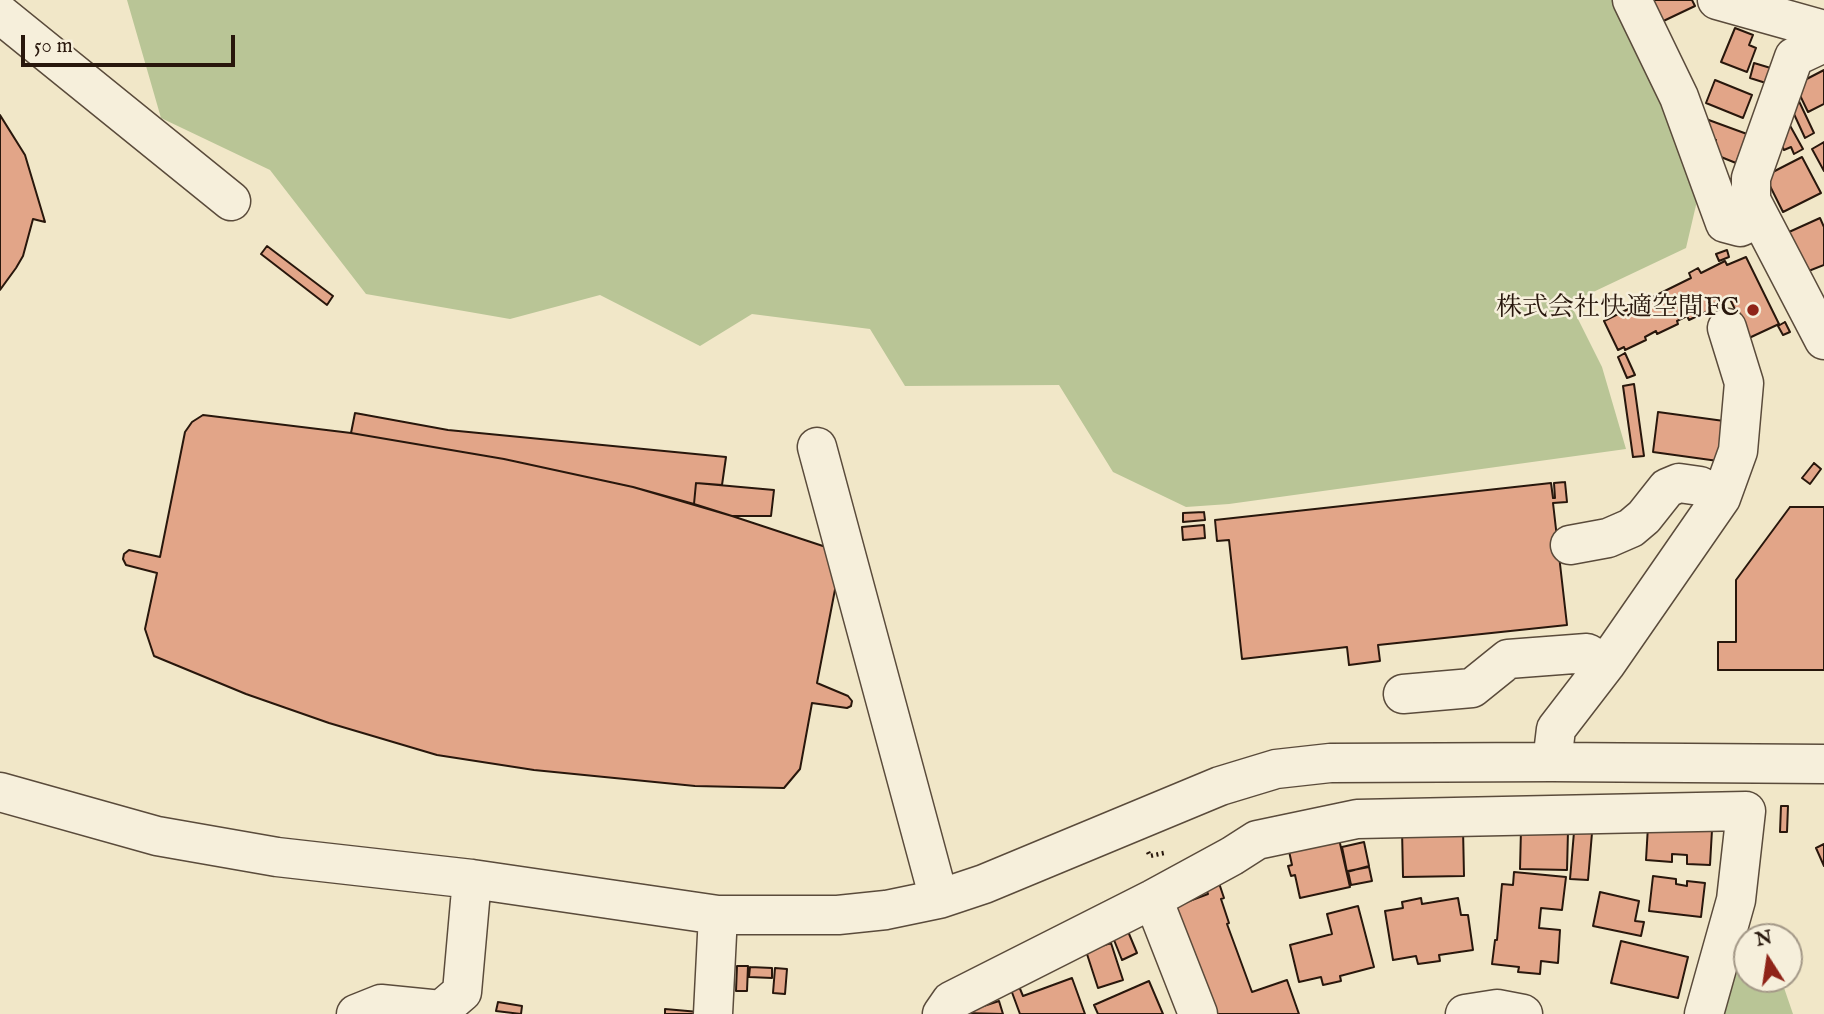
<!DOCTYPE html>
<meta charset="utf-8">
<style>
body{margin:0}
#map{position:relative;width:1824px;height:1014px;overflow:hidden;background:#f1e7c8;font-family:"IM FELL English",serif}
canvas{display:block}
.north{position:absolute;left:1733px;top:923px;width:70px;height:70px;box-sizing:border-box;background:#f6efdb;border:2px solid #a49988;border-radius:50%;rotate:348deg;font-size:19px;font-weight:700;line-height:28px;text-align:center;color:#28170c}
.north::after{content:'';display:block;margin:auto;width:24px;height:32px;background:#8f2418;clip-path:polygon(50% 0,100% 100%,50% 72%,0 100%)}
.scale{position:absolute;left:21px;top:35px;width:214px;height:32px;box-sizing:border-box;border:4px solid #28170c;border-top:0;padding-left:9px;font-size:21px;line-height:24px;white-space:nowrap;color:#28170c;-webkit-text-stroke:5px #f6efdb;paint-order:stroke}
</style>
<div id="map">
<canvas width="1824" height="1014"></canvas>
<div class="north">N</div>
<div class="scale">50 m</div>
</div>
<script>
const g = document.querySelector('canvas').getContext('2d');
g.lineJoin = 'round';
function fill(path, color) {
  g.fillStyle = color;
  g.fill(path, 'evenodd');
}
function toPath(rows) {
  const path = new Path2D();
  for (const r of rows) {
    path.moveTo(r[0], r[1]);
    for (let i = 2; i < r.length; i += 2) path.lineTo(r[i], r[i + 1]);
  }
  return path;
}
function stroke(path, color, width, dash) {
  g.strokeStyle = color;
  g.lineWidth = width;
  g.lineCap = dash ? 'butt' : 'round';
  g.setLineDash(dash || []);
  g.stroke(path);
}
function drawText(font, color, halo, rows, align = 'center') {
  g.font = font + ' "IM FELL English","Noto Serif JP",serif';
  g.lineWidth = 5;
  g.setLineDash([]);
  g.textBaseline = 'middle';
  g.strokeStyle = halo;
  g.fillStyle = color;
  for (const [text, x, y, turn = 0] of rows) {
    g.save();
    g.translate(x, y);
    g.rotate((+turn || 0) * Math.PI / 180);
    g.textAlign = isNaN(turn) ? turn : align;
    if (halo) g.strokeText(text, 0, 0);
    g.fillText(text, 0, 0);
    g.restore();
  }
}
const green = toPath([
 [127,0,1618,0,1700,188,1686,248,1570,303,1602,367,1626,449,1229,504,1186,507,1113,472,1059,385,905,386,870,329,752,314,700,346,600,295,510,319,366,294,270,170,161,118],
 [1744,961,1747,962,1747,979,1781,979,1793,1014,1719,1014,1725,992]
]);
const building = toPath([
 [1644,0,1692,0,1695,6,1655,25,1644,0],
 [1735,28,1753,35,1749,45,1756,48,1747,72,1721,62,1735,28],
 [1754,63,1774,69,1769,84,1750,78,1754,63],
 [1824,70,1824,104,1808,112,1795,85,1824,70],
 [1715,80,1752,95,1743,118,1706,103,1715,80],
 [1797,97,1814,133,1805,138,1788,101,1797,97],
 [0,115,25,155,45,222,33,219,23,256,16,268,0,290,0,115],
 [1706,119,1747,134,1736,163,1711,153,1716,140,1701,134,1706,119],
 [1788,122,1803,149,1794,154,1791,147,1784,150,1776,134,1788,122],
 [1824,142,1824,171,1812,149,1824,142],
 [1802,157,1821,193,1783,212,1765,176,1802,157],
 [1820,218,1824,227,1824,265,1806,272,1789,232,1820,218],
 [267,246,333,296,327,305,261,254,267,246],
 [1727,250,1729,257,1719,261,1716,254,1727,250],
 [1746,257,1779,324,1749,338,1729,297,1727,299,1728,300,1717,306,1715,303,1709,306,1710,310,1689,320,1687,316,1677,321,1678,324,1657,334,1656,331,1645,337,1646,340,1625,350,1624,347,1618,350,1604,321,1691,278,1689,273,1698,268,1701,273,1725,261,1727,265,1746,257],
 [1785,322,1790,332,1783,335,1778,326,1785,322],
 [1625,353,1635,375,1627,378,1618,357,1625,353],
 [1634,384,1644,456,1633,457,1623,386,1634,384],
 [1658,412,1724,421,1718,461,1653,452,1658,412],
 [355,413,448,430,726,457,722,485,696,483,694,504,633,487,504,459,351,433,355,413],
 [203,415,351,433,504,459,633,487,732,516,835,550,838,574,817,683,848,696,852,701,851,706,847,708,812,703,800,769,784,788,695,786,534,770,437,755,329,723,246,694,154,656,145,629,157,573,126,565,123,559,124,554,129,550,160,557,185,432,192,422,203,415],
 [1814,463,1821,469,1810,484,1802,478,1814,463],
 [1565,482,1567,502,1553,503,1567,625,1378,645,1380,661,1349,665,1347,647,1242,659,1229,540,1217,541,1215,520,1551,483,1553,498,1555,498,1554,483,1565,482],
 [696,483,774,490,771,516,732,516,694,504,696,483],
 [1790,507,1824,507,1824,670,1718,670,1718,642,1736,642,1736,580,1790,507],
 [1204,512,1205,520,1183,522,1183,513,1204,512],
 [1204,525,1205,538,1183,540,1182,527,1204,525],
 [1781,806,1788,806,1787,832,1780,832,1781,806],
 [1648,826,1712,830,1710,865,1687,864,1687,855,1672,854,1672,862,1646,860,1648,826],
 [1463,828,1464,876,1403,877,1402,829,1463,828],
 [1521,829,1568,831,1567,870,1520,869,1521,829],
 [1574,832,1592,833,1588,880,1570,879,1574,832],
 [1339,839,1350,887,1300,898,1295,875,1291,876,1288,866,1292,865,1289,851,1339,839],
 [1364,842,1369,866,1347,872,1342,847,1364,842],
 [1824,844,1824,866,1816,848,1824,844],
 [1369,867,1372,881,1351,885,1348,871,1369,867],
 [1514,872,1566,877,1562,910,1541,908,1539,928,1560,930,1558,963,1541,961,1540,974,1518,972,1519,967,1492,964,1495,940,1497,940,1502,884,1513,885,1514,872],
 [1653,876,1676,879,1676,884,1687,886,1687,881,1705,883,1701,917,1649,911,1653,876],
 [1218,880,1224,898,1221,899,1229,923,1227,924,1252,992,1287,980,1299,1014,1212,1014,1168,909,1208,894,1204,885,1218,880],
 [1600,892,1639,901,1635,921,1644,922,1641,936,1593,926,1600,892],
 [1421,898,1422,904,1458,898,1461,915,1468,915,1473,950,1439,955,1440,961,1418,964,1416,956,1393,960,1385,911,1403,908,1402,902,1421,898],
 [1358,906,1374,967,1340,976,1341,981,1323,985,1321,977,1299,982,1290,945,1332,934,1327,914,1358,906],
 [1127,929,1137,953,1122,960,1112,935,1127,929],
 [1621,941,1688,957,1678,998,1611,983,1621,941],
 [1111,943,1123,980,1098,988,1086,951,1111,943],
 [737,966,748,966,747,991,736,991,737,966],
 [750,967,772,968,772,978,749,977,750,967],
 [775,968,787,969,785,994,773,993,775,968],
 [1072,978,1085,1014,1020,1014,1010,987,1018,984,1023,996,1072,978],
 [1149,981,1163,1014,1098,1014,1094,1005,1149,981],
 [999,1001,1003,1014,962,1013,999,1001],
 [498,1002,522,1006,521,1014,496,1011,498,1002],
 [665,1009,699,1012,698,1014,665,1014,665,1009]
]);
const path = toPath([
 [1148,852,1150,856,1164,853]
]);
const minor = toPath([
 [1632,0,1679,97,1725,223,1740,227,1760,218],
 [1717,0,1824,30],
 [0,14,231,201],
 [1824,43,1794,57,1751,178,1751,200,1824,340],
 [817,447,939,899],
 [1570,545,1608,538,1631,528,1644,517,1667,488,1679,483,1700,486,1721,498],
 [1403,694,1472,688,1508,659,1587,653,1606,664],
 [1552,762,1556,729,1606,664,1721,498,1738,451,1744,383,1727,328],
 [0,792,157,836,277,857,472,879,718,915,838,915,886,910,939,899,984,884,1220,786,1276,769,1330,763,1552,762,1824,764],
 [1153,899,1198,1014],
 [356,1014,381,1004,441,1010,462,992,472,879],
 [713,1014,718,915],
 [942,1014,951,1001,1153,899,1232,856,1257,840,1357,819,1746,811,1736,900,1704,1014],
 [1465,1014,1497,1009,1523,1014]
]);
const markers = [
 [1753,310,7,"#8f2418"]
];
const poiNames = [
 ["株式会社快適空間FC",1739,310]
];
fill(green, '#b9c596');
fill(building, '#e2a588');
stroke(building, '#28170c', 2);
stroke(minor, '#5a4b3b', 41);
stroke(path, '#28170c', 4.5, [2, 3.5]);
stroke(minor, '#f6efdb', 38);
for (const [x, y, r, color] of markers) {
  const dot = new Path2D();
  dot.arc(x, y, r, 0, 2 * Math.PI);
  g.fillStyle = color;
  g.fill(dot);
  stroke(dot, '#f6efdb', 2.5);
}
drawText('26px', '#28170c', '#f6efdb', poiNames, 'right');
</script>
